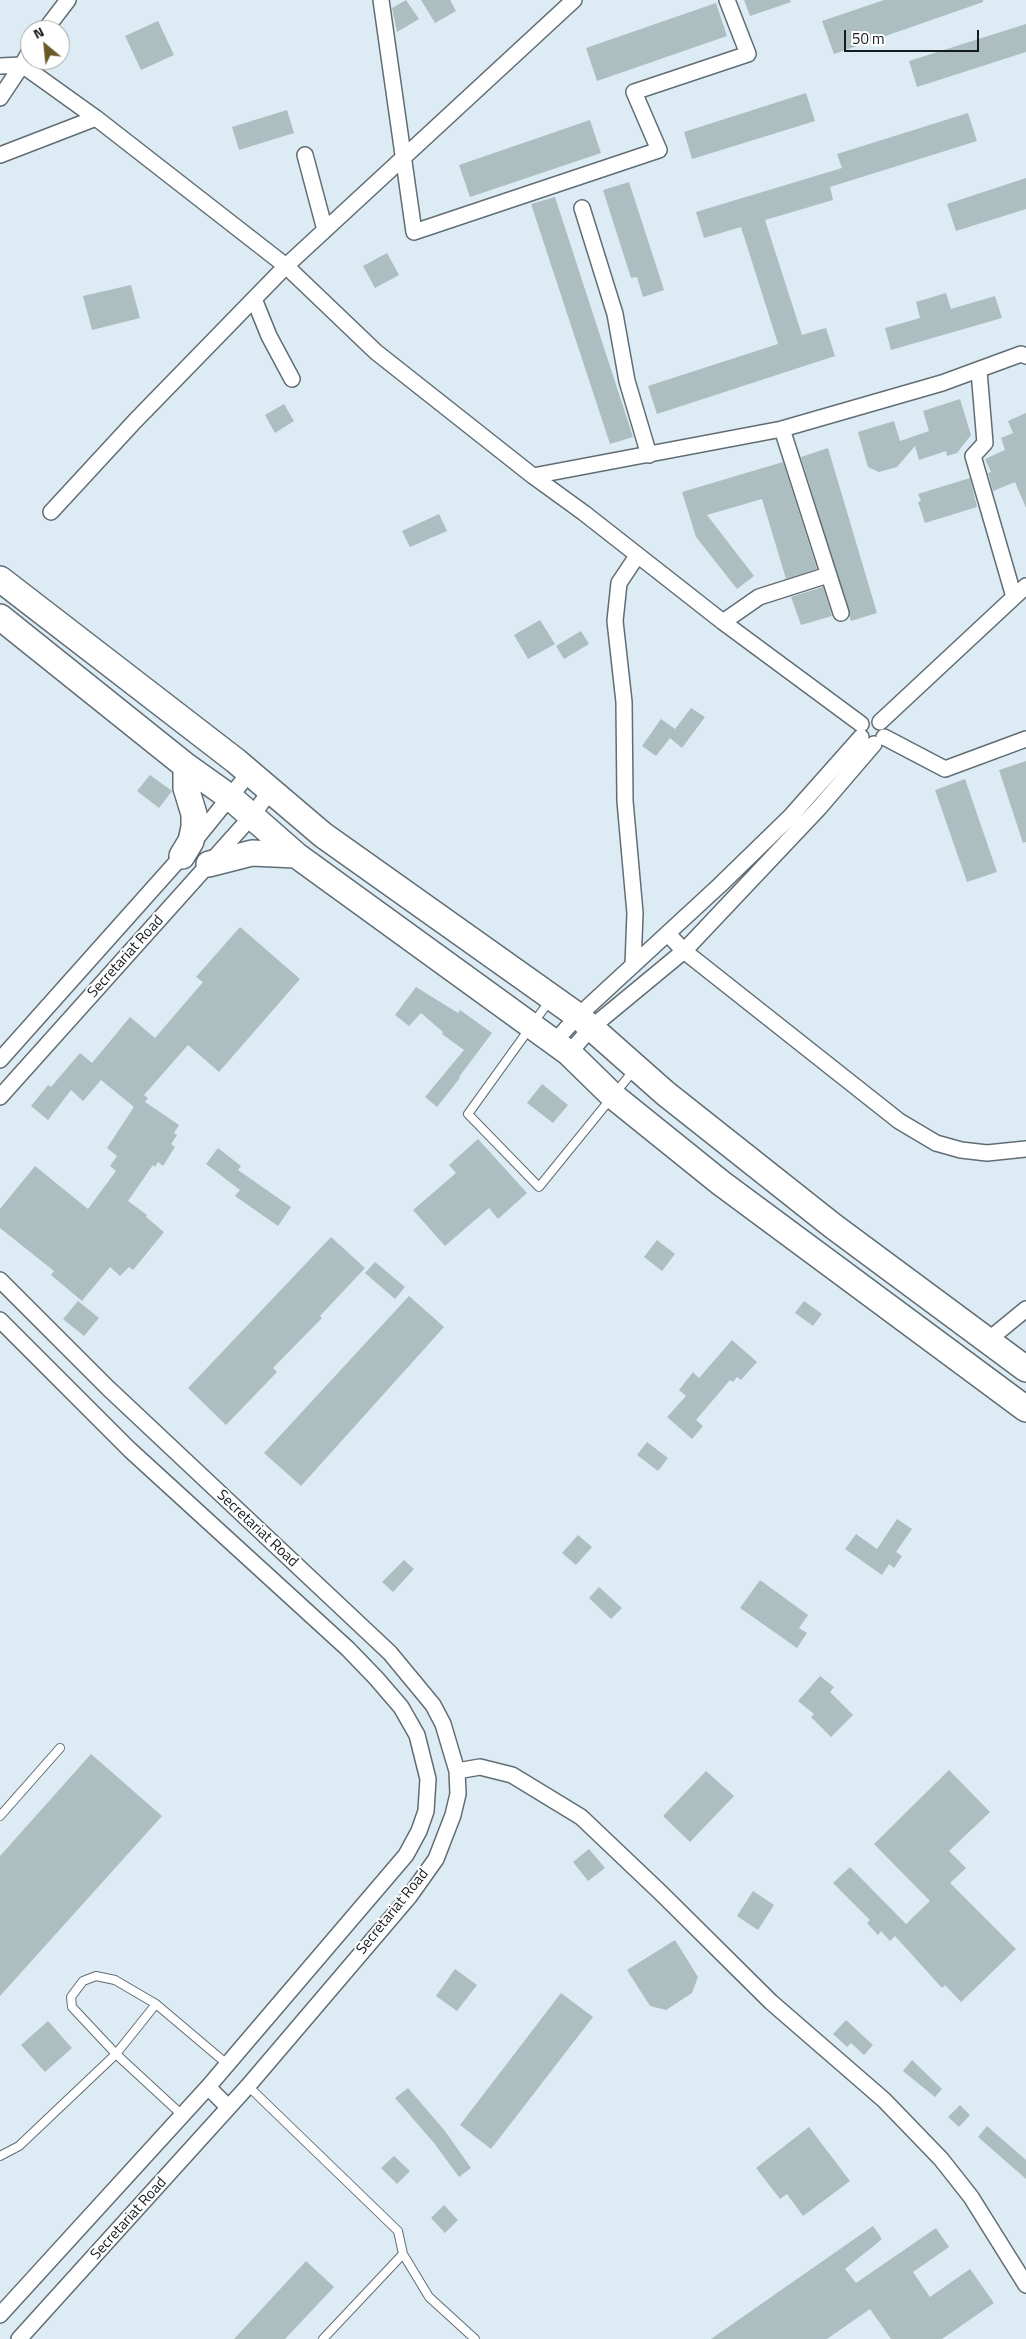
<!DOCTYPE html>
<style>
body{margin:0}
#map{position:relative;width:1026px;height:2339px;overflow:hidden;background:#ddebf4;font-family:"Titillium Web",sans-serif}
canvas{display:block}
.north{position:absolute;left:20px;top:20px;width:50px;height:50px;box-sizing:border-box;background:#fff;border:1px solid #a2a4a5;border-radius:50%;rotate:332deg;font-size:14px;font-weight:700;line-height:20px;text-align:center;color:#161b1e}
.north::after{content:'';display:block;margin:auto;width:18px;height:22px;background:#6a5826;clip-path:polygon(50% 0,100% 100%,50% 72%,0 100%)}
.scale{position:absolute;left:844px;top:30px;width:135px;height:22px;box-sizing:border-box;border:2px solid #161b1e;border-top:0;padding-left:6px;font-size:15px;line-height:18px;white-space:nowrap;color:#161b1e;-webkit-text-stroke:4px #fff;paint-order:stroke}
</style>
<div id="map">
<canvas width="1026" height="2339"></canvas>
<div class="north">N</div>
<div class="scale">50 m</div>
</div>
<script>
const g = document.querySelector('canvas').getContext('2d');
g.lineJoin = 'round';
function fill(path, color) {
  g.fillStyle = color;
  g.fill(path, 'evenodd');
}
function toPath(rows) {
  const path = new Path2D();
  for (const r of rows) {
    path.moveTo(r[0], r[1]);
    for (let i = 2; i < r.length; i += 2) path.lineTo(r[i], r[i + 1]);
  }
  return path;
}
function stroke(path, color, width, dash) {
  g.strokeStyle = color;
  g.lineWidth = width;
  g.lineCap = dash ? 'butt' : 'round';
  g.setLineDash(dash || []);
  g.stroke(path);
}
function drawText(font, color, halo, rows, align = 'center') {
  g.font = font + ' "Titillium Web",sans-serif';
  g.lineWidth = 4;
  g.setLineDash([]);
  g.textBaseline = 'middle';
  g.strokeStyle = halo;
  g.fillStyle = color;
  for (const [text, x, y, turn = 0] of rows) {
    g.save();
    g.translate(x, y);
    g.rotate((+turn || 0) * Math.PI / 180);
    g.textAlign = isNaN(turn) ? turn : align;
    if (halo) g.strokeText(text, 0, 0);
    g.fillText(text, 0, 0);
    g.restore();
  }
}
const building = toPath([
 [406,0,419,19,397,32,392,8],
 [421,0,450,0,456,11,435,23],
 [744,0,790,0,791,2,750,16],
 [884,0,983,0,983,2,834,54,822,21],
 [716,3,727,36,597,81,586,48],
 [158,21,174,55,141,70,125,36],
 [1026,24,1026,52,917,87,909,61],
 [806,93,815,121,692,159,684,132],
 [287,110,294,133,239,150,232,127],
 [968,113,977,141,830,187,833,200,765,220,802,335,826,328,835,356,657,414,648,386,778,344,741,227,704,238,696,212,842,168,837,154],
 [590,120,601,153,470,197,459,165],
 [1026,178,1026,209,956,231,947,204],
 [629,182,664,290,643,297,637,277,631,278,603,190],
 [555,197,633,437,610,444,531,204],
 [387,253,399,275,375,288,363,266],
 [131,285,140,318,92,330,83,296],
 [946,293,951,309,995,296,1002,318,891,350,885,328,920,318,916,302],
 [960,399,971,435,957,453,947,456,946,451,919,460,915,446,897,467,879,472,868,467,858,432,894,421,900,441,929,431,923,411],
 [284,404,294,421,275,433,265,415],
 [1026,413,1026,508,1015,482,993,491,988,473,991,472,985,459,1005,450,1001,438,1013,433,1008,421],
 [828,448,877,613,851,621,801,457],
 [783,462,817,569,786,579,762,499,707,515,754,576,737,589,696,537,682,492],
 [970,478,977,507,925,523,918,502,921,501,918,494],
 [439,514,447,531,410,547,402,531],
 [823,587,832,616,801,625,791,597],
 [540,620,555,644,528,659,514,635],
 [581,631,589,644,564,659,556,646],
 [691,708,705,717,682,748,670,738,656,756,642,746,661,719,675,729],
 [1026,761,1026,842,1023,843,999,770],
 [150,775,172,791,159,808,137,791],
 [965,779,997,872,967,882,935,790],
 [240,927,300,979,219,1072,188,1045,144,1095,148,1098,145,1102,179,1125,174,1133,177,1135,171,1144,175,1147,163,1166,158,1162,155,1167,153,1165,128,1201,147,1215,146,1217,164,1232,133,1270,129,1267,120,1276,110,1267,82,1301,51,1275,54,1271,0,1228,0,1209,35,1166,88,1209,116,1171,110,1166,117,1156,107,1148,134,1107,101,1080,83,1101,71,1090,48,1120,31,1106,48,1085,51,1087,80,1053,92,1063,130,1017,155,1038,203,982,196,977],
 [416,987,458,1013,460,1010,492,1033,459,1077,460,1078,437,1107,425,1097,464,1050,442,1034,443,1032,421,1013,409,1026,395,1015],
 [542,1084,568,1105,553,1123,527,1103],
 [478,1139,527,1193,498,1219,489,1208,445,1246,413,1210,456,1173,449,1165],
 [218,1148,241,1166,238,1170,291,1207,278,1226,235,1196,240,1190,206,1164],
 [331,1237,365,1268,320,1316,322,1318,273,1368,277,1372,226,1425,188,1388],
 [657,1240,675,1254,662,1271,644,1257],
 [375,1262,405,1287,395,1299,365,1273],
 [409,1296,444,1327,301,1486,264,1453],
 [78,1301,99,1318,84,1336,63,1319],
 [804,1301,822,1314,813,1326,795,1313],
 [732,1340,757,1362,741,1380,737,1377,733,1382,730,1380,696,1420,703,1426,692,1439,667,1417,686,1396,679,1390,693,1372,699,1378],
 [647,1442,668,1458,658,1471,637,1455],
 [897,1519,912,1529,896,1552,902,1556,894,1568,889,1564,882,1575,845,1549,856,1534,877,1549],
 [578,1535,592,1547,576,1565,562,1553],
 [404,1560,414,1569,393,1592,382,1582],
 [760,1580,808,1615,799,1628,807,1633,797,1648,740,1608],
 [599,1587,622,1608,611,1619,589,1598],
 [820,1676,834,1687,830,1692,853,1715,831,1737,811,1717,814,1714,798,1701],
 [91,1754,162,1816,0,1996,0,1856],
 [949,1770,990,1812,949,1851,966,1868,950,1883,1016,1949,961,2002,945,1985,942,1988,895,1936,890,1941,881,1931,878,1935,867,1923,870,1920,833,1883,850,1867,906,1924,930,1901,874,1844],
 [706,1771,734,1796,690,1842,663,1816],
 [589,1849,605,1868,588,1881,573,1862],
 [753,1891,774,1905,758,1930,737,1916],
 [675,1940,698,1977,692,1993,666,2010,650,2006,627,1970],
 [455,1969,477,1985,457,2011,436,1996],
 [561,1993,593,2017,491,2149,460,2125],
 [846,2020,873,2045,864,2055,851,2043,847,2047,833,2034],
 [48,2021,72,2048,45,2072,21,2045],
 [912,2060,942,2089,935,2097,903,2071],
 [408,2088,445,2131,471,2168,459,2177,434,2143,395,2098],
 [960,2105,970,2115,959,2127,948,2117],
 [987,2126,1026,2160,1026,2179,978,2137],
 [809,2127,850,2181,803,2216,787,2194,780,2199,756,2168],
 [394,2156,410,2171,397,2184,381,2168],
 [444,2205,458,2220,445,2233,431,2218],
 [873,2226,882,2239,845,2269,856,2283,936,2228,949,2247,913,2272,930,2297,970,2269,994,2303,942,2339,891,2339,870,2309,827,2339,711,2339],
 [306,2261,334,2287,285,2339,234,2339]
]);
const service = toPath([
 [550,1000,468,1114,539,1187,634,1070],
 [0,1816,60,1748],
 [248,2086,398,2231,403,2254,429,2297,475,2339],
 [182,2115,116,2054,72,2007,71,1997,83,1981,96,1976,115,1980,156,2004,227,2064],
 [0,2156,19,2146,116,2054,156,2004],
 [323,2339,403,2254]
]);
const minor = toPath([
 [381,0,414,232,659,150,634,92,748,54,727,0],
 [45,30,68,0],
 [30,51,22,65,96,118,286,266,376,352,533,476,782,429,942,383,1021,354,1026,356],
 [0,66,22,65,0,98],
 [0,155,96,118],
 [305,155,325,230],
 [582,208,615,314,627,381,649,455],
 [254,299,269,336,292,379],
 [979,371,985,443,973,456,1014,597],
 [782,429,841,613],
 [533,476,584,513,723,622,861,724],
 [51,512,135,421,286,266,574,0],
 [723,622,759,597,828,575],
 [880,722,1026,586],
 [884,737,945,769,1026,739],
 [668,934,684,951,899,1121,936,1143,961,1150,987,1153,1026,1149],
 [633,965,635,913,625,801,624,702,615,621,619,583,637,556],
 [554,1042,578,1016,720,885,790,817,861,737],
 [569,1053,592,1027,684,951,820,807,874,744],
 [0,1060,182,856,250,772],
 [0,1097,251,817,271,790],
 [0,1280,108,1388,390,1653,433,1705,443,1724,457,1771,458,1794,453,1815,436,1859,409,1897,248,2086,19,2339],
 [0,1320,130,1450,348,1649,376,1678,401,1707,417,1735,428,1779,426,1811,419,1831,406,1855,208,2087,0,2315],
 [987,1341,1026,1309],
 [457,1771,480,1767,512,1775,581,1817,661,1893,771,2002,884,2100,941,2159,971,2197,1026,2285],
 [208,2087,228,2107]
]);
const trunk = toPath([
 [0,579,236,761,323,835,578,1016,665,1093,833,1226,1026,1369],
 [0,617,186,766,231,798,296,855,569,1053,613,1096,721,1183,1026,1409],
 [182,856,191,841,194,827,194,814,186,788,186,766],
 [209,864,252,853,296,855]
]);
const streetNames = [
 ["Secretariat Road",126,957,-48],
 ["Secretariat Road",257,1529,43],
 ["Secretariat Road",393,1912,-51],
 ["Secretariat Road",129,2219,-48]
];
fill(building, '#adbec1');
stroke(service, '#616d75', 10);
stroke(minor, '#616d75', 18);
stroke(trunk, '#616d75', 28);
stroke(service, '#fff', 8);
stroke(minor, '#fff', 15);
stroke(trunk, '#fff', 25);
drawText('15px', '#161b1e', '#fff', streetNames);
</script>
